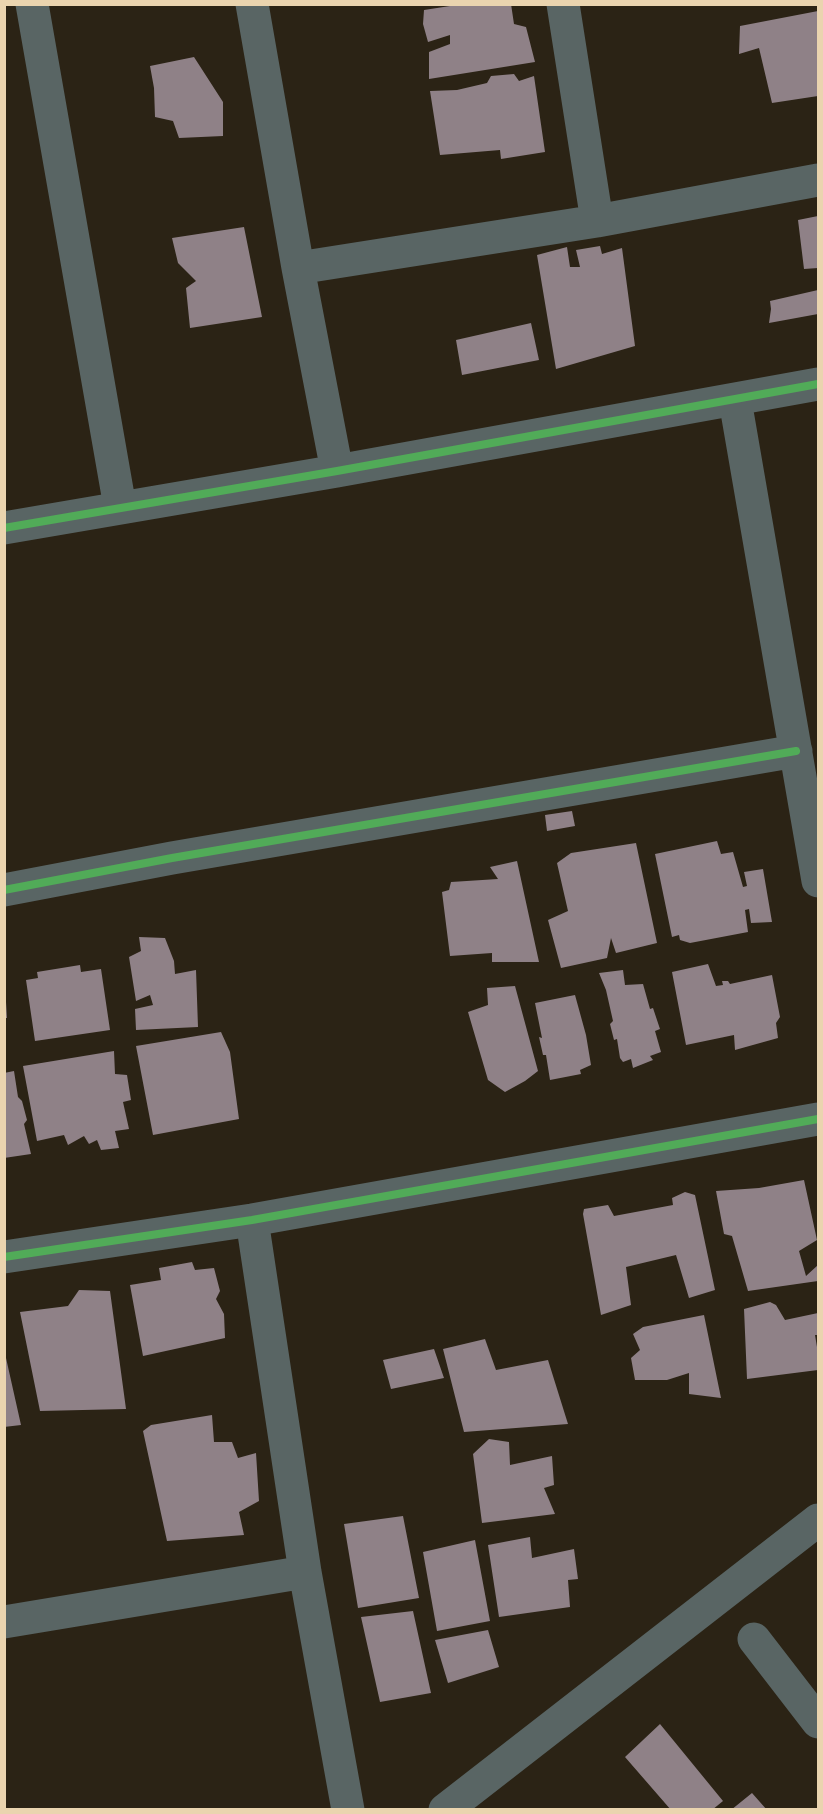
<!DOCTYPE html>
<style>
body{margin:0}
#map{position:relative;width:823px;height:1814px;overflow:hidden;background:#2b2315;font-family:Rubik,sans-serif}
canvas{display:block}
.frame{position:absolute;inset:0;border:6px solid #ead4af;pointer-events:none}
</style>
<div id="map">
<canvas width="823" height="1814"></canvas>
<div class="frame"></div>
</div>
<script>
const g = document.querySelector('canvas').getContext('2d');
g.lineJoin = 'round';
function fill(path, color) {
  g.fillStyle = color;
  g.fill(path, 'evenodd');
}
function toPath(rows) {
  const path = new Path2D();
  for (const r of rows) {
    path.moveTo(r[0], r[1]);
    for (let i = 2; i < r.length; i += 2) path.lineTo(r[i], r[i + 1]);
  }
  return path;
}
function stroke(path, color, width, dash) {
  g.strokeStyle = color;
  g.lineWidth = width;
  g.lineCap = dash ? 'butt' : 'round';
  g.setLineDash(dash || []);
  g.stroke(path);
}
const building = toPath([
 [463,4,511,4,514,24,526,27,535,62,429,79,429,52,450,44,450,35,428,42,423,24,424,10],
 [818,11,818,96,772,103,759,48,739,54,740,26],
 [194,57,223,102,223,136,179,138,173,121,155,117,154,88,150,66],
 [514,74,519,81,534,76,545,152,501,159,500,150,440,155,430,91,457,90,487,83,491,76],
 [818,216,818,268,804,269,798,220],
 [244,227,262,317,190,328,186,288,196,281,178,263,172,238],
 [600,246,602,254,622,248,635,346,556,369,537,255,567,247,570,267,580,267,576,250],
 [818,290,818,314,769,323,771,309,770,301],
 [531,323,539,360,462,375,456,340],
 [572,811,575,826,547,831,545,815],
 [717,841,721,854,733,852,743,887,747,886,744,872,763,869,772,922,751,923,749,909,745,910,748,932,690,943,680,940,679,935,672,937,655,854],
 [636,843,657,943,616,953,611,938,607,958,561,968,548,920,568,911,557,863,571,853],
 [517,861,539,962,492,962,492,953,450,956,442,892,449,890,451,882,498,879,490,867],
 [139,937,165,938,174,961,175,974,196,970,198,1027,136,1030,135,1009,153,1005,150,995,136,1001,129,957,141,951],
 [708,964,716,986,723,985,722,981,728,981,730,984,772,975,780,1017,776,1023,778,1038,735,1050,734,1035,686,1045,672,972],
 [80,965,81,972,101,969,110,1030,35,1041,26,980,38,978,37,972],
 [623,970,625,985,643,984,650,1009,653,1008,660,1029,655,1031,661,1052,650,1056,653,1060,633,1068,631,1059,623,1062,620,1058,617,1039,614,1040,610,1024,613,1021,606,990,599,973],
 [515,986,538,1071,525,1081,505,1092,488,1080,468,1012,488,1005,487,988],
 [575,995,586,1035,591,1065,580,1070,581,1074,550,1080,546,1055,543,1055,539,1037,542,1038,535,1003],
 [4,1002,6,1002,7,1018,4,1018],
 [221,1032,230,1052,239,1119,153,1135,136,1046],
 [114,1051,115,1074,127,1075,131,1100,123,1102,129,1129,115,1131,119,1148,101,1150,97,1140,89,1144,84,1136,68,1145,64,1135,37,1141,23,1066],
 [14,1071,18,1097,22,1101,27,1120,24,1124,31,1154,4,1158,4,1073],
 [804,1180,817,1240,799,1251,806,1276,818,1265,818,1281,748,1291,732,1236,724,1234,716,1191,759,1188],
 [685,1192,695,1195,715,1290,689,1298,676,1255,626,1267,631,1305,601,1315,583,1214,584,1209,608,1205,614,1216,673,1205,672,1198],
 [192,1262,195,1270,214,1268,220,1291,216,1299,224,1314,225,1338,143,1356,130,1285,161,1280,159,1268],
 [79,1290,110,1291,126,1409,40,1411,20,1312,68,1306],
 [770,1302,776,1305,785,1320,818,1313,818,1335,815,1335,818,1353,818,1370,747,1379,744,1309],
 [704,1315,721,1398,689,1394,689,1373,667,1380,635,1380,631,1358,640,1350,633,1334,643,1327],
 [485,1339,496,1370,548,1360,568,1424,464,1432,443,1349],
 [4,1349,21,1425,4,1427],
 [434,1349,444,1378,391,1389,383,1360],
 [212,1415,214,1442,232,1442,238,1458,256,1453,259,1501,239,1512,244,1535,167,1541,143,1431,151,1425],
 [489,1439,509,1442,510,1465,552,1456,554,1485,544,1488,555,1514,482,1523,473,1454],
 [403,1516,419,1598,358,1608,344,1524],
 [530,1537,532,1558,574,1549,578,1579,568,1580,570,1607,499,1617,488,1545],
 [475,1540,490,1621,437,1631,423,1552],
 [413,1611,431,1693,380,1702,361,1617],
 [488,1630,499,1667,448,1683,435,1640],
 [660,1724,723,1801,712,1810,671,1810,625,1757],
 [752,1793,767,1810,731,1810]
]);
const minor = toPath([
 [32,4,120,507],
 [252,4,298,268,337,471],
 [563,4,597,221],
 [298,268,597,221,818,180],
 [735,400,818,881],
 [4,528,337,471,818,384],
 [4,890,172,858,796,751],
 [252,1220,305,1572,348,1810],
 [4,1257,252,1220,818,1119],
 [4,1622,305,1572],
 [754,1639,818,1722],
 [445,1810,818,1520]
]);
const cycleway = toPath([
 [4,528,337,471,818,384],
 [4,890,172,858,796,751],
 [4,1257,252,1220,818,1119]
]);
fill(building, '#8f8187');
stroke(minor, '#596564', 33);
stroke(cycleway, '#51ab58', 8);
</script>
